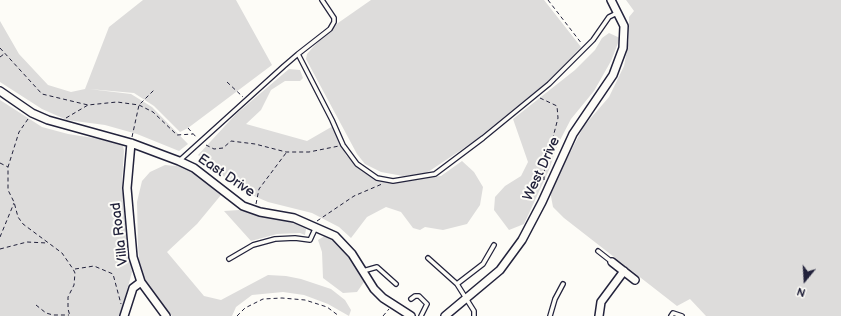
<!DOCTYPE html>
<style>
body{margin:0}
#map{position:relative;width:841px;height:316px;overflow:hidden;background:#fdfcf7;font-family:"Balsamiq Sans",sans-serif}
canvas{display:block}
.north{position:absolute;left:785px;top:260px;width:40px;height:40px;-webkit-text-stroke:3px #fdfcf7;paint-order:stroke;rotate:198deg;font-size:11px;font-weight:700;line-height:16px;text-align:center;color:#22223b}
.north::after{content:'';display:block;margin:auto;width:14px;height:18px;background:#22223b;clip-path:polygon(50% 0,100% 100%,50% 72%,0 100%)}
</style>
<div id="map">
<canvas width="841" height="316"></canvas>
<div class="north">N</div>
</div>
<script>
const g = document.querySelector('canvas').getContext('2d');
g.lineJoin = 'round';
function fill(path, color) {
  g.fillStyle = color;
  g.fill(path, 'evenodd');
}
function toPath(rows) {
  const path = new Path2D();
  for (const r of rows) {
    path.moveTo(r[0], r[1]);
    for (let i = 2; i < r.length; i += 2) path.lineTo(r[i], r[i + 1]);
  }
  return path;
}
function stroke(path, color, width, dash) {
  g.strokeStyle = color;
  g.lineWidth = width;
  g.lineCap = dash ? 'butt' : 'round';
  g.setLineDash(dash || []);
  g.stroke(path);
}
function drawText(font, color, halo, rows, align = 'center') {
  g.font = font + ' "Balsamiq Sans",sans-serif';
  g.lineWidth = 4;
  g.setLineDash([]);
  g.textBaseline = 'middle';
  g.strokeStyle = halo;
  g.fillStyle = color;
  for (const [text, x, y, turn = 0] of rows) {
    g.save();
    g.translate(x, y);
    g.rotate((+turn || 0) * Math.PI / 180);
    g.textAlign = isNaN(turn) ? turn : align;
    if (halo) g.strokeText(text, 0, 0);
    g.fillText(text, 0, 0);
    g.restore();
  }
}
const green = toPath([
 [143,0,236,0,272,65,188,128,180,132,154,106,134,93,89,89,131,94,152,107,188,144,179,151,137,134,105,125,67,120,42,109,0,82,0,21,19,54,48,85,71,92,85,89,109,27],
 [371,0,544,0,581,47,550,80,530,96,473,142,425,174,403,176,381,172,365,164,357,154,306,59,307,54,314,46,338,23],
 [626,0,841,0,841,316,706,316,690,299,677,306,564,218,553,207,550,191,584,126,609,97,624,66,629,40,629,17,634,11],
 [609,33,620,38,611,61,594,91,571,119,557,146,549,170,524,224,509,230,494,210,495,197,505,186,521,176,528,162,513,119,575,70,595,50,602,38],
 [289,69,300,70,303,78,300,81,285,81,271,90,261,110,246,124,307,141,333,126,346,155,359,167,375,177,392,183,441,176,462,161,474,172,483,187,480,205,467,224,443,230,425,227,420,230,413,228,401,212,386,207,367,217,351,238,339,227,312,213,268,202,240,190,198,155,236,114],
 [0,100,42,127,68,134,100,139,123,146,124,151,122,181,125,223,132,272,120,316,0,316],
 [165,165,187,167,221,195,197,224,167,252,204,296,221,300,268,275,286,276,301,279,331,289,345,300,351,310,349,316,328,304,304,295,283,292,252,295,236,307,232,316,172,316,153,294,140,271,138,247,137,202,142,181,150,172],
 [239,210,296,224,306,229,305,235,300,233,277,234,251,241,224,211],
 [328,234,340,245,364,282,357,292,343,293,323,278,322,252,318,240]
]);
const path = toPath([
 [548,0,582,44],
 [0,48,42,94,88,105,117,102,139,105,153,112,177,135,193,134],
 [0,57,4,54],
 [227,82,243,97],
 [540,98,557,106,558,118,544,172,544,180],
 [66,118,88,105],
 [28,119,19,132,8,167,8,190,14,202,18,217,23,224,62,253,73,269,75,273,74,285,68,297,68,309,70,316],
 [188,128,197,138],
 [132,137,139,105,154,90],
 [206,145,214,149,223,148,231,141,255,144,286,152,309,152,339,146],
 [0,163,8,167],
 [256,204,259,189,286,153],
 [317,221,354,196,382,184],
 [0,237,14,203],
 [0,249,27,242,47,243],
 [75,269,94,266,113,274,121,304],
 [36,305,46,313,53,315,69,315],
 [237,316,245,308,263,299,282,298,305,300,327,307,339,316],
 [383,316,389,309]
]);
const lane = toPath([
 [298,54,330,29,334,22,334,18,322,0],
 [179,161,284,66,298,54,332,120,343,145,357,164,377,178,393,181,435,174,483,138,549,84,593,40,609,17,617,13],
 [598,251,612,262],
 [428,258,457,284,474,311,474,316],
 [229,259,253,245,275,239,295,238,310,240,316,227],
 [363,271,377,267,396,284],
 [457,284,483,264,494,245],
 [411,299,415,296,419,296,427,304,421,316],
 [550,316,555,299,563,284],
 [671,316,673,313,682,316]
]);
const street = toPath([
 [0,91,32,113,48,120,131,143,179,161,194,168,243,206,260,212,294,218,335,236,352,254,374,289,383,298,411,316],
 [612,262,635,280],
 [141,282,166,316],
 [124,316,133,288,141,282,133,257,127,188,131,143],
 [445,316,500,270,522,240,542,202,573,134,613,75,623,48,624,26,611,0],
 [599,316,601,302,624,271]
]);
const streetNames = [
 ["West Drive",542,169,-65],
 ["East Drive",226,176,34],
 ["Villa Road",120,234,-97]
];
fill(green, '#dddcdb');
stroke(lane, '#22223b', 6);
stroke(street, '#22223b', 10);
stroke(path, '#22223b', 1, [4, 3]);
stroke(lane, '#fdfcf7', 3.5);
stroke(street, '#fdfcf7', 7);
drawText('14px', '#22223b', '#fdfcf7', streetNames);
</script>
